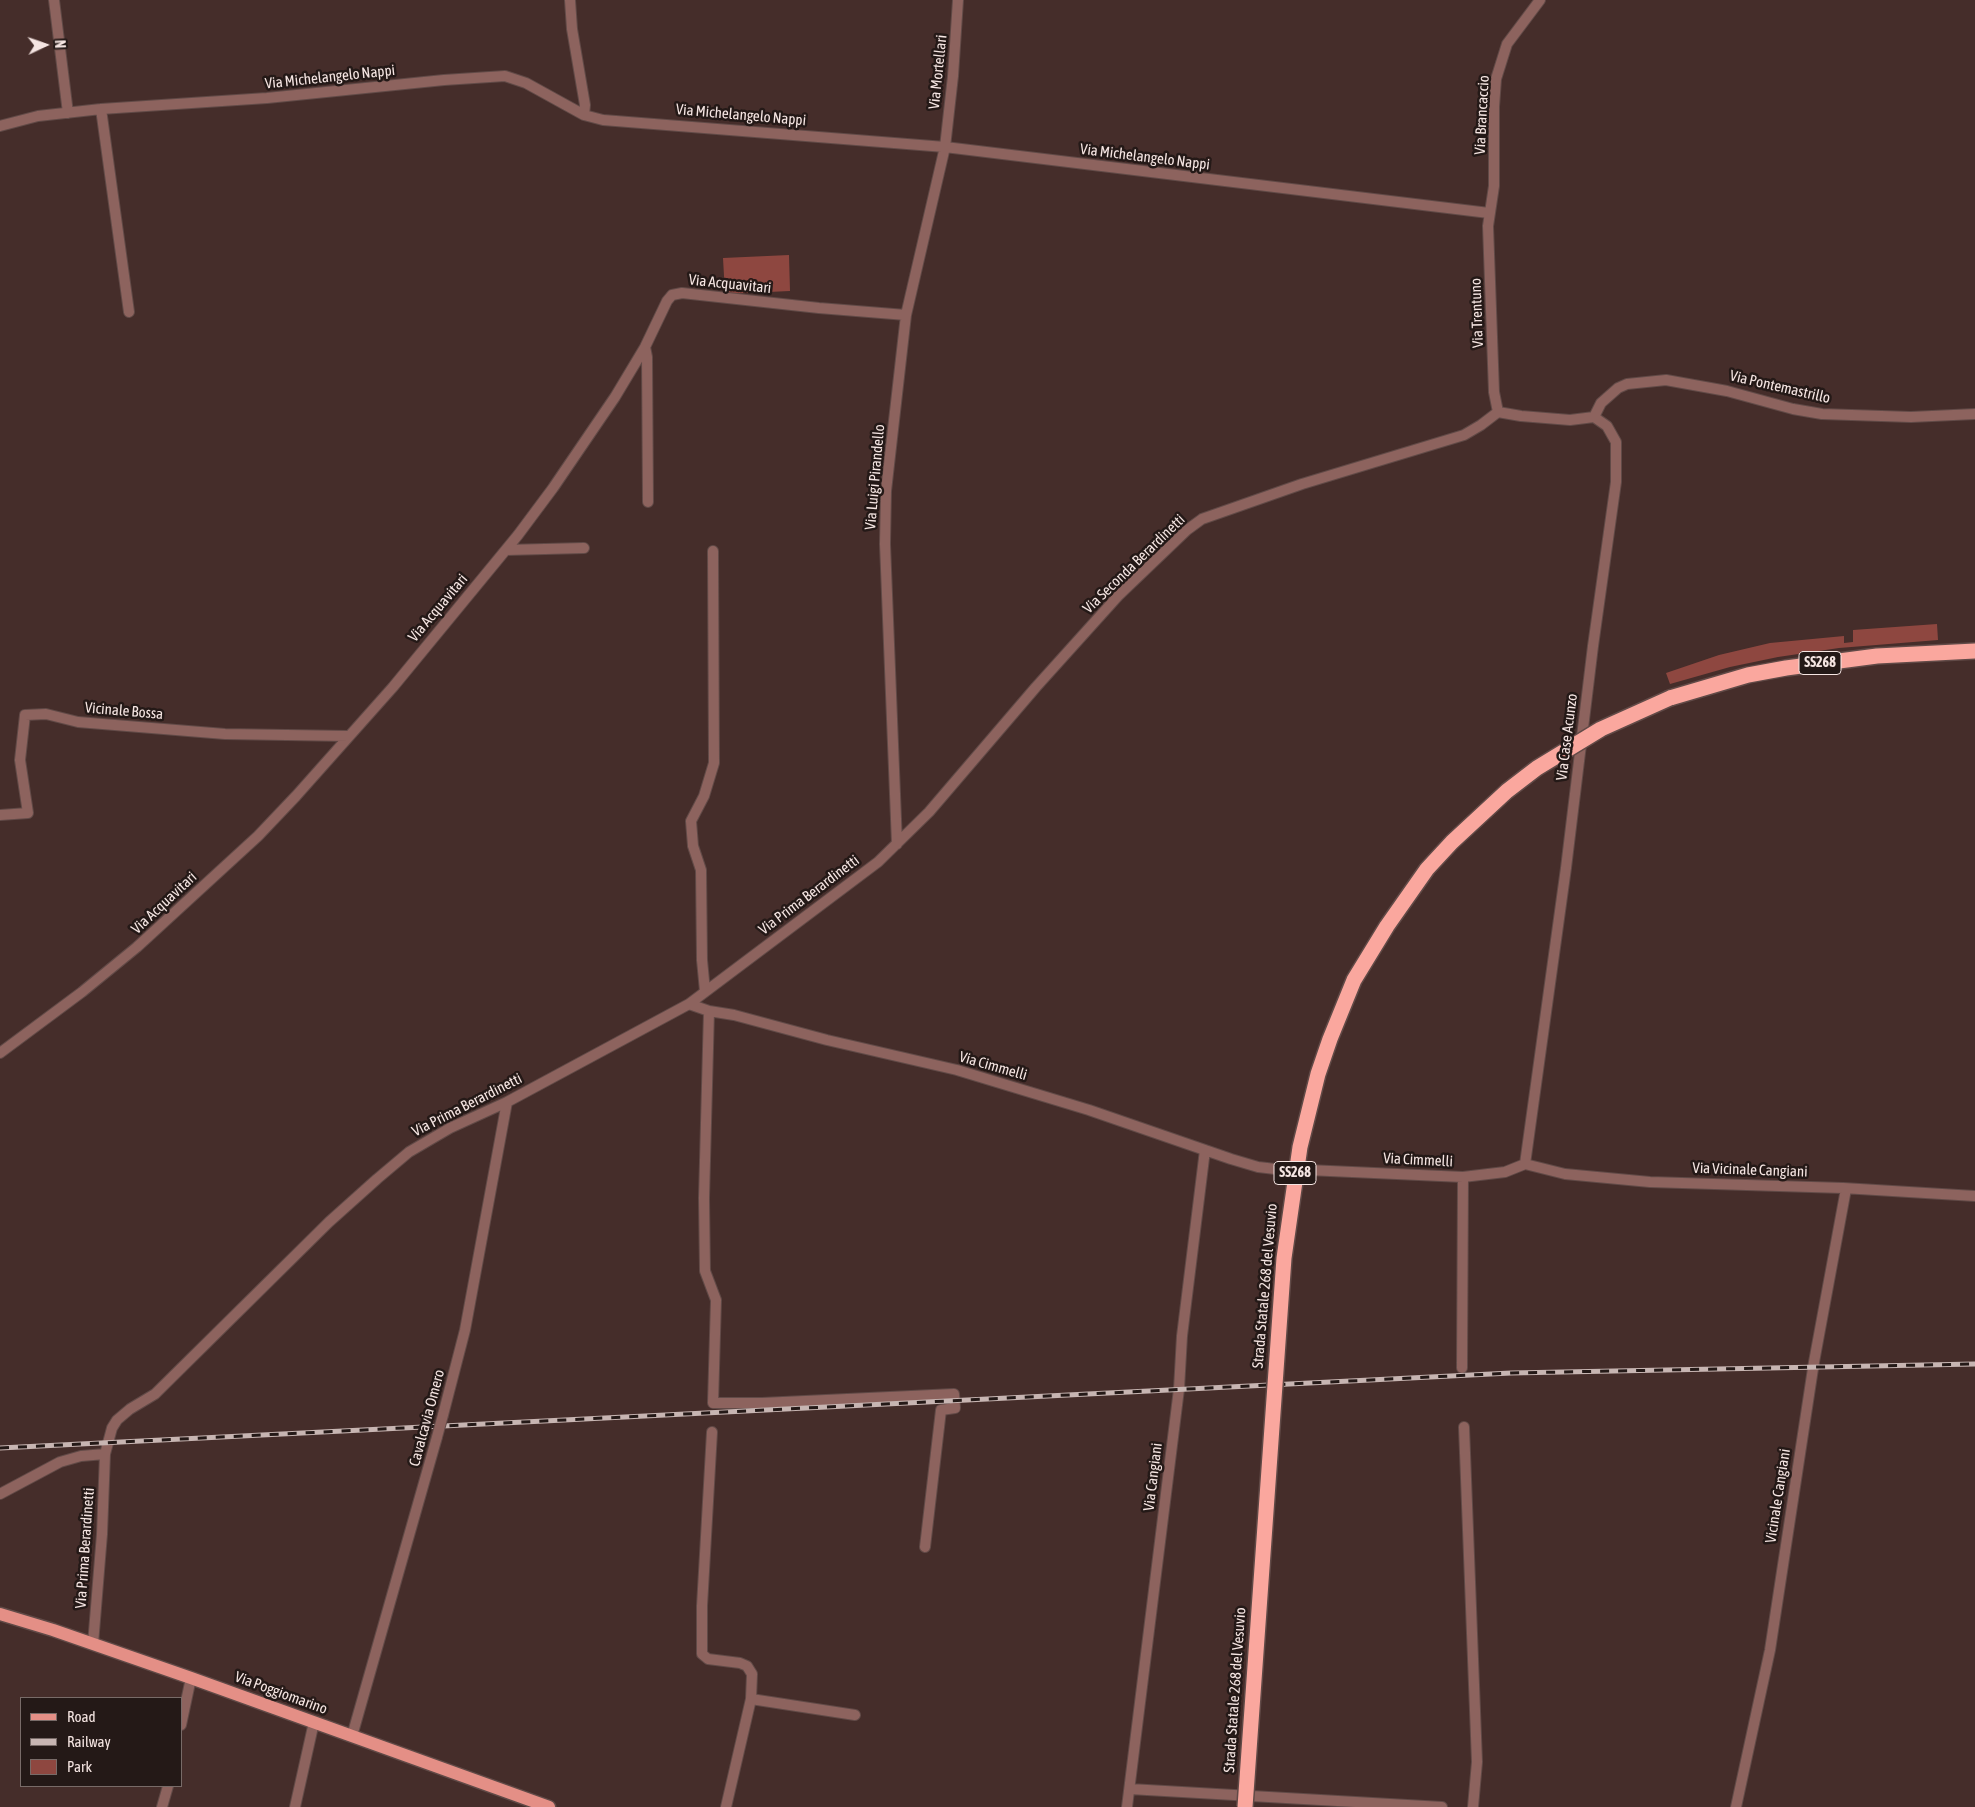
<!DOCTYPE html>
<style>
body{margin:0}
#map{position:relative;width:1975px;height:1807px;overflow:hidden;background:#452d2a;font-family:"Asap Condensed",sans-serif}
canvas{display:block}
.legend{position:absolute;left:20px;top:1697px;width:162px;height:90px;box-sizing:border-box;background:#241917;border:1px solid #786b68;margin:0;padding:6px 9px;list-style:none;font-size:15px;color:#f5e5e2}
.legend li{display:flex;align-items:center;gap:10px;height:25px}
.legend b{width:25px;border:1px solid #786b68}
.north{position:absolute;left:20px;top:20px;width:50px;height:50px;-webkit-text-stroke:4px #241917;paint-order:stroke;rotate:87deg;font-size:14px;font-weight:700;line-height:20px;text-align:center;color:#f5e5e2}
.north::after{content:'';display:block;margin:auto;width:18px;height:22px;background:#f5e5e2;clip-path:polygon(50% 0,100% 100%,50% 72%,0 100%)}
</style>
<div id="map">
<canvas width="1975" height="1807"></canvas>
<ul class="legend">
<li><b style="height:6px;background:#e48f86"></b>Road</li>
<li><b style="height:6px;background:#c7b5b2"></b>Railway</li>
<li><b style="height:14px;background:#8e4740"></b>Park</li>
</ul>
<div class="north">N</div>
</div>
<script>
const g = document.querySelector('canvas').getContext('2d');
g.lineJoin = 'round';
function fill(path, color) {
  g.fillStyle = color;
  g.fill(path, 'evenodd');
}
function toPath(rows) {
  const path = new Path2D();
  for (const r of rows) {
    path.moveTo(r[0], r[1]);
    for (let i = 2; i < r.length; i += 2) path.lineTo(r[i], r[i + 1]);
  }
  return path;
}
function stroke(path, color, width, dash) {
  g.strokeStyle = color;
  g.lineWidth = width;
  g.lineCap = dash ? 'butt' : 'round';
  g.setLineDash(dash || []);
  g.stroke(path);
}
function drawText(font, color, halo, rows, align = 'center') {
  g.font = font + ' "Asap Condensed",sans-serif';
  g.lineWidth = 5;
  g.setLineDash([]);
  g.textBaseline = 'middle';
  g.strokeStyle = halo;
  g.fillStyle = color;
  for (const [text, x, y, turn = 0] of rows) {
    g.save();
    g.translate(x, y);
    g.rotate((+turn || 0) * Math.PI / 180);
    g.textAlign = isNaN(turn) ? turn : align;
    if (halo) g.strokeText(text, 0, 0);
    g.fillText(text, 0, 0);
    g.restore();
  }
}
const green = toPath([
 [789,255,790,291,725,294,723,258],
 [1937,624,1938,640,1839,648,1778,657,1730,667,1670,684,1666,673,1719,655,1770,643,1844,636,1844,643,1853,642,1853,630]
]);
const minor = toPath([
 [54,0,68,113],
 [570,0,572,29,585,105,584,115],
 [101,109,129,312],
 [0,126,38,116,101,109,267,98,444,80,505,76,526,83,584,115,603,120,945,147,1489,213],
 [645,347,647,357,648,502],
 [1498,412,1521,416,1570,420,1594,417,1607,426,1616,442,1616,482,1593,646,1566,868,1525,1164],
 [1498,412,1494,392,1488,226,1494,186,1494,107,1496,79,1507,44,1540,0],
 [1594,417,1601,403,1618,388,1627,384,1666,380,1727,391,1793,409,1822,414,1911,417,1975,414],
 [506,550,584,548],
 [0,815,28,813,20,760,25,715,46,714,78,722,225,734,348,736],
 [897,844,885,544,886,491,906,315,945,147,953,76,958,0],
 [705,991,702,960,701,870,693,846,691,821,704,796,714,763,713,551],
 [689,1004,709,1011,734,1015,827,1040,957,1070,1089,1110,1231,1159,1258,1167,1284,1170],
 [709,1011,704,1198,705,1271,716,1300,713,1403,762,1403,954,1394,955,1408,941,1410,925,1547],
 [0,1053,82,992,137,947,258,836,296,796,393,687,518,535,553,488,615,397,645,347,667,301,672,295,682,293,819,308,906,315],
 [1525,1164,1565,1174,1650,1182,1843,1188,1975,1196],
 [1308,1170,1463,1177,1505,1172,1525,1164],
 [1462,1368,1463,1177],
 [443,1415,465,1330,507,1102],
 [1464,1427,1477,1762,1473,1807],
 [712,1432,702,1606,702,1654,708,1659,740,1663,747,1666,752,1674,751,1699,726,1807],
 [0,1494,60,1462,81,1456,105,1454],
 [93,1644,102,1534,105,1454,112,1428,117,1420,130,1409,155,1394,329,1222,377,1179,409,1152,450,1128,507,1102,689,1004,878,862,929,812,1036,687,1118,596,1187,530,1202,519,1302,484,1464,435,1481,425,1498,412],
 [751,1699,855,1715],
 [181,1725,191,1678],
 [352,1736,437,1437],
 [1130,1789,1442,1807],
 [162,1807,168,1786],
 [295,1807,314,1722],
 [1127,1807,1179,1389,1182,1336,1205,1150],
 [1736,1807,1770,1650,1814,1362,1846,1189]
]);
const major = toPath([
 [0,1614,53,1630,191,1678,549,1807]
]);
const highway = toPath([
 [1670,698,1748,675,1786,668,1877,656,1975,651]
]);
const rail = toPath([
 [0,1448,1511,1373,1975,1364]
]);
const minorBridge = toPath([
 [437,1437,443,1415]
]);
const highwayBridge = toPath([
 [1245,1807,1284,1258,1300,1147,1318,1074,1330,1039,1354,980,1387,926,1427,869,1452,842,1507,791,1537,768,1601,729,1670,698]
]);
const shields = [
 [1820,663,42],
 [1295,1173,42]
];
const shieldNames = [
 ["SS268",1820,663],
 ["SS268",1295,1173]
];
const streetNames = [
 ["Via Mortellari",938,72,-84],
 ["Via Michelangelo Nappi",330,77,-6],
 ["Via Michelangelo Nappi",741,115,5],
 ["Via Brancaccio",1482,115,-87],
 ["Via Michelangelo Nappi",1145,157,7],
 ["Via Acquavitari",730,284,6],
 ["Via Trentuno",1477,313,-92],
 ["Via Pontemastrillo",1780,387,13],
 ["Via Luigi Pirandello",875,477,-85],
 ["Via Seconda Berardinetti",1134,564,-44],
 ["Via Acquavitari",438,608,-50],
 ["Vicinale Bossa",124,711,5],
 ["Via Case Acunzo",1567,737,-83],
 ["Via Prima Berardinetti",809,895,-37],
 ["Via Acquavitari",164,903,-43],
 ["Via Cimmelli",993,1066,16],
 ["Via Prima Berardinetti",467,1105,-27],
 ["Via Cimmelli",1418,1160,3],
 ["Via Vicinale Cangiani",1750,1170,2],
 ["Strada Statale 268 del Vesuvio",1265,1286,-85],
 ["Cavalcavia Omero",427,1418,-75],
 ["Via Cangiani",1153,1477,-83],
 ["Vicinale Cangiani",1778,1496,-81],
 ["Via Prima Berardinetti",85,1548,-86],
 ["Strada Statale 268 del Vesuvio",1235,1690,-86],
 ["Via Poggiomarino",281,1693,20]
];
fill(green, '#8e4740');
stroke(minor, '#614a47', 12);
stroke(major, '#614a47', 15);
stroke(highway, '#614a47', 18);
stroke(minor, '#8d635e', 10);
stroke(major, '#e48f86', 12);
stroke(highway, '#faa79e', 15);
stroke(rail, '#c7b5b2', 5);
stroke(rail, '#241917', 3, [9]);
stroke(minorBridge, '#614a47', 12, []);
stroke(highwayBridge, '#614a47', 18, []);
stroke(minorBridge, '#8d635e', 10);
stroke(highwayBridge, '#faa79e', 15);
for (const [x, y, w] of shields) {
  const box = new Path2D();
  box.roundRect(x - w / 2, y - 11.5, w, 23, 4);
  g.fillStyle = '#241917';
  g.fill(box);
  stroke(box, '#f5e5e2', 1);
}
drawText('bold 14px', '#f5e5e2', null, shieldNames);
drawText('15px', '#f5e5e2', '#241917', streetNames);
</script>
